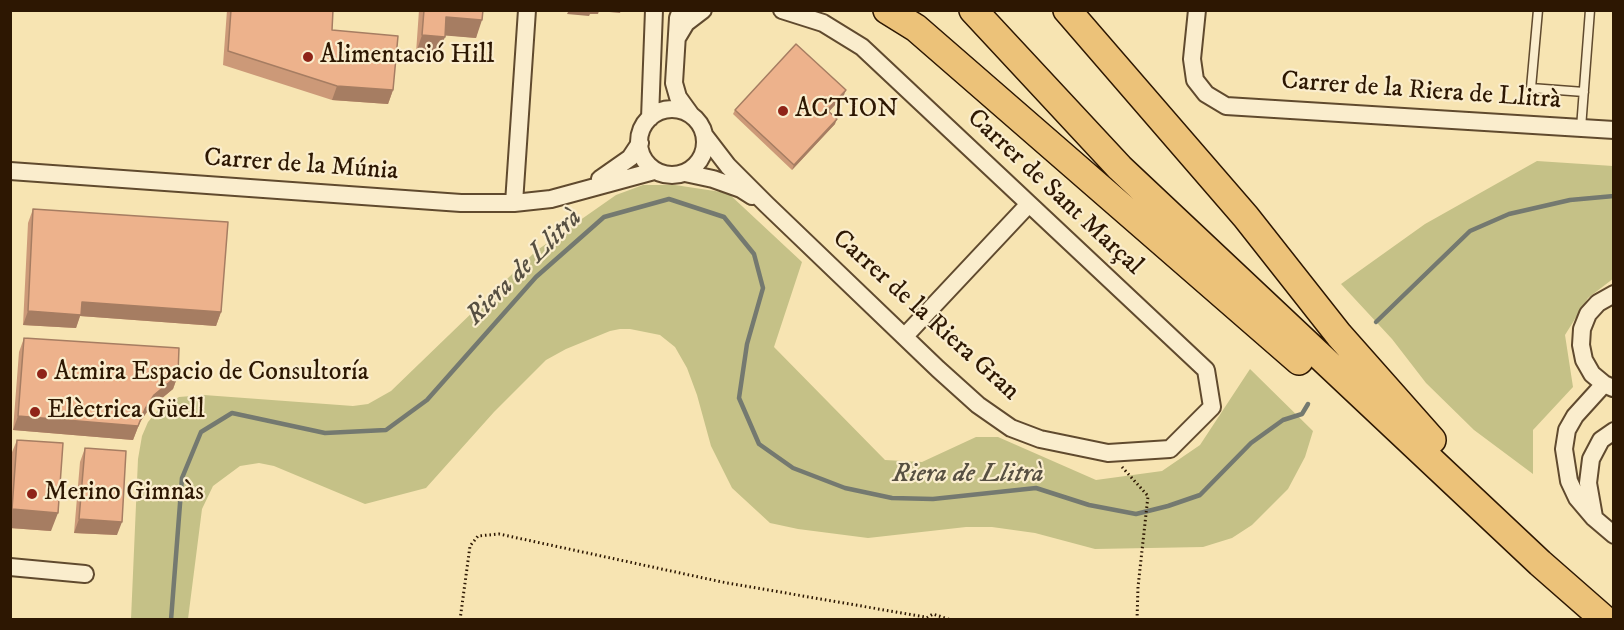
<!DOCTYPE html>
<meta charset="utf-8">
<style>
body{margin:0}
#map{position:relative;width:1624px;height:630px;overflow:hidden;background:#f7e4b2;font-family:"IM FELL DW Pica",serif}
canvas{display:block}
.frame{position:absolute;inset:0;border:12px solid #2d1702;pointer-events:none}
</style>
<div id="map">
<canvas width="1624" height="630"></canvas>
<div class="frame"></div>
</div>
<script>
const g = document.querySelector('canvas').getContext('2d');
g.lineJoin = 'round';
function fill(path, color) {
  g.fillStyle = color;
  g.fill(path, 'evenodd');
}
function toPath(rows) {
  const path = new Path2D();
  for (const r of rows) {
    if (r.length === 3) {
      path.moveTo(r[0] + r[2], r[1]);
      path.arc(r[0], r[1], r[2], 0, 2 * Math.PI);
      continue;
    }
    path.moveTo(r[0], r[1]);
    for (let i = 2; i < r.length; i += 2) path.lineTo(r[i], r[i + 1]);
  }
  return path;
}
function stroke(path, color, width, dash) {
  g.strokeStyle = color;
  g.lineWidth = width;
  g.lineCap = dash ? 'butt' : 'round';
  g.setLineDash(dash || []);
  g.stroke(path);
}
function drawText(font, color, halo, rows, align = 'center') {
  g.font = font + ' "IM FELL DW Pica",serif';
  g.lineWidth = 4.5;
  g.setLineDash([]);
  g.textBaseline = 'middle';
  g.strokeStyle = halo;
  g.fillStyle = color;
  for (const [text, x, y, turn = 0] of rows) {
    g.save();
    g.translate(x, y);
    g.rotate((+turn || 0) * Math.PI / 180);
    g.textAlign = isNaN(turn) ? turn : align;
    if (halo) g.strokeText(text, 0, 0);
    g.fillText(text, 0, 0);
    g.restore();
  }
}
const green = toPath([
 [1537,161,1613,166,1614,278,1588,298,1565,335,1573,387,1533,430,1533,474,1474,430,1426,383,1392,339,1341,284,1425,224],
 [643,185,675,185,728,193,802,262,774,347,885,460,922,462,976,437,998,437,1096,480,1162,471,1200,445,1250,369,1313,431,1305,457,1288,489,1252,525,1232,538,1203,547,1095,549,1035,533,992,527,966,527,868,538,798,529,770,523,732,488,711,446,697,395,687,368,675,347,660,335,630,329,620,329,610,331,566,349,546,360,494,412,426,488,365,504,274,466,259,463,240,466,213,486,202,509,188,619,131,619,138,459,142,436,148,422,159,409,179,397,204,395,353,406,368,404,391,391,536,251,616,195]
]);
const stream = toPath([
 [1376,322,1470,231,1509,214,1570,200,1614,196],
 [171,620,182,478,201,432,232,413,325,433,386,430,427,400,536,277,604,217,669,199,724,217,754,254,763,288,747,344,739,398,759,444,793,468,845,488,892,498,933,499,1036,488,1089,505,1136,514,1168,506,1200,495,1251,443,1283,420,1302,414,1308,404]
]);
const path = toPath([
 [1122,467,1148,496,1138,587,1137,620],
 [460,620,470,546,478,536,499,534,722,582,925,617],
 [923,620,933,614,951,620]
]);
const service = toPath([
 [1538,10,1531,88,1584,92],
 [1581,128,1590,10]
]);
const minor = toPath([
 [681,10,678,18,674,83,678,97,691,115],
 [1197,10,1192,59,1195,80,1206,94,1226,106,1614,130],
 [677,38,686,23,703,10],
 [672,142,33],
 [650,118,654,10],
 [705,136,728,166,766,204,938,369,978,405,1011,428,1040,439,1108,453,1170,449,1212,407,1206,370,862,47,823,23,782,10],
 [10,171,461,203,514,203,551,199,654,171],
 [685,173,713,179,741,189,752,196],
 [600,179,630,158,640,143],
 [514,203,527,10],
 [905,336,1028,205],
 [1604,384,1575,416,1567,430,1564,449,1569,481,1577,498,1594,518,1614,535],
 [1613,388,1604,384,1592,374,1584,360,1581,345,1582,329,1588,314,1598,303,1614,294],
 [1594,517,1588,483,1591,459,1601,440,1614,431],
 [10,567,85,574]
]);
const trunk = toPath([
 [887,10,916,28,1299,361],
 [973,10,1120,168,1540,563,1605,620],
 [1067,10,1246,217,1339,335,1432,440]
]);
const wall = toPath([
 [227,10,333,10,332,30,393,90,388,104,332,100,223,65],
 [419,10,483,10,476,38,445,35,438,54,416,53],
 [844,95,829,111,835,124,792,170,733,114,735,110],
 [33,209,221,312,216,326,80,316,76,328,23,325,28,223],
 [24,338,178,375,173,389,149,409,140,422,133,440,13,430,19,352],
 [17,440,51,531,10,528,10,457],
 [85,448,117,535,74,533,80,462]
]);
const shadedWall = toPath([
 [569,10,621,10,620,13,599,11,598,14,590,14,589,16,567,14],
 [446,17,482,20,476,38,439,35],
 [422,35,445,37,438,54,416,53],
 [337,86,393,90,388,104,332,100],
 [846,90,844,95,826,115,827,110],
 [837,119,835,124,792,170,794,165],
 [82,302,221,312,216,326,80,316,76,328,23,325,28,311],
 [178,375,173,389,149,409,140,422,133,440,13,430,18,416,145,409,154,395],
 [12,509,58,513,51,531,10,528,10,514],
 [79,519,122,522,117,535,74,533]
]);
const building = toPath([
 [231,10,333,10,332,30,398,36,393,90,337,86,228,51,231,10],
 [424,10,483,10,482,20,446,17,445,37,422,35,424,10],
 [796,44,846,90,827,110,837,119,794,165,735,110,796,44],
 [33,209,228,222,221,312,82,302,81,315,28,311,33,209],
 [24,338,179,348,178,375,154,395,145,409,138,426,18,416,24,338],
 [17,440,63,443,58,513,12,509,17,440],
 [85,448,126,451,122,522,79,519,85,448]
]);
const markers = [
 [308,57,6,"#8f2418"],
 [783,111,6,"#8f2418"],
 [42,374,6,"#8f2418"],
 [35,412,6,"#8f2418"],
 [32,494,6,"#8f2418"]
];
const poiNames = [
 ["Alimentació Hill",320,57],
 ["ACTION",795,111],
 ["Atmira Espacio de Consultoría",54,374],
 ["Elèctrica Güell",47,412],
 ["Merino Gimnàs",44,494]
];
const streetNames = [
 ["Carrer de la Riera de Llitrà",1421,92,4],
 ["Carrer de la Múnia",301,166,4],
 ["Carrer de Sant Marçal",1054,193,43],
 ["Carrer de la Riera Gran",925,316,42]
];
const waterNames = [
 ["Riera de Llitrà",525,268,-45],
 ["Riera de Llitrà",968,475]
];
fill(green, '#c5c187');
stroke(stream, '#747970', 4.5);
stroke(service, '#604a2e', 11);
stroke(minor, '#604a2e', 20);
stroke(trunk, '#2d1702', 30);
stroke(path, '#2d1702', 3, [1.5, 3]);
stroke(service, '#faedcd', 8);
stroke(minor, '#faedcd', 16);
stroke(trunk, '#ecc279', 27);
fill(wall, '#cc9978');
fill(shadedWall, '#a67d62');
fill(building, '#edb28c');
stroke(building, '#a67d62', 1.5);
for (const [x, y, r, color] of markers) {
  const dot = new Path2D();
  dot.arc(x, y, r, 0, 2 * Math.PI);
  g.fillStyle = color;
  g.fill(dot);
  stroke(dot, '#faedcd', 2);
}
drawText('26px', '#2d1702', '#faedcd', poiNames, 'left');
drawText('26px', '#2d1702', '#faedcd', streetNames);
drawText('italic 27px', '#575042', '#faedcd', waterNames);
</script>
